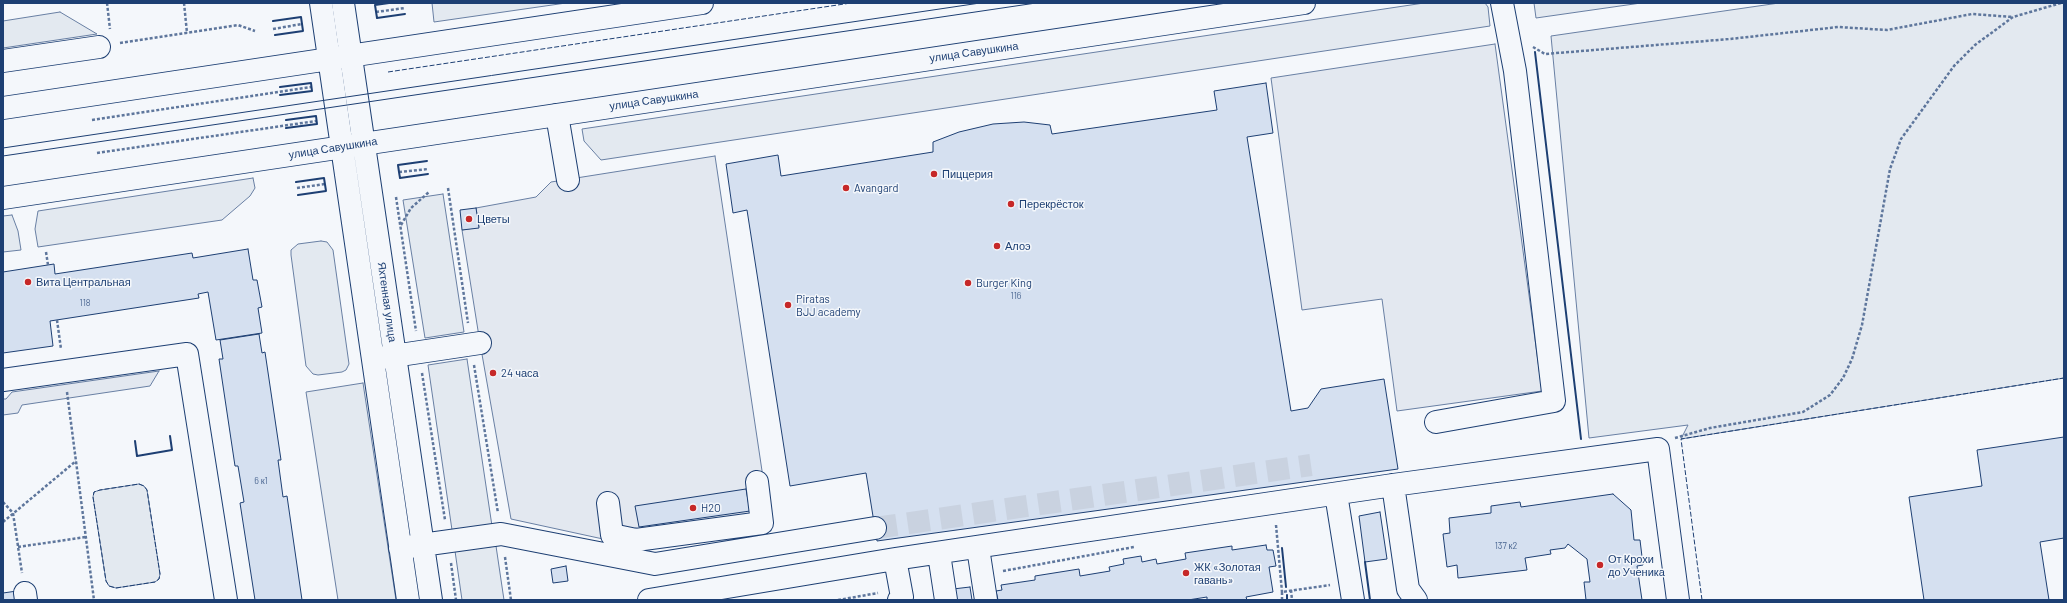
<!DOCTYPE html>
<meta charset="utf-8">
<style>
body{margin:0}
#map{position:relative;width:2067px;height:603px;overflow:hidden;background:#f4f7fb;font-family:Barlow,sans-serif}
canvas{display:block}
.frame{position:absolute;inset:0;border:4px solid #1d3f73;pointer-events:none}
</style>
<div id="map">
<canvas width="2067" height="603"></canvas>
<div class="frame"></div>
</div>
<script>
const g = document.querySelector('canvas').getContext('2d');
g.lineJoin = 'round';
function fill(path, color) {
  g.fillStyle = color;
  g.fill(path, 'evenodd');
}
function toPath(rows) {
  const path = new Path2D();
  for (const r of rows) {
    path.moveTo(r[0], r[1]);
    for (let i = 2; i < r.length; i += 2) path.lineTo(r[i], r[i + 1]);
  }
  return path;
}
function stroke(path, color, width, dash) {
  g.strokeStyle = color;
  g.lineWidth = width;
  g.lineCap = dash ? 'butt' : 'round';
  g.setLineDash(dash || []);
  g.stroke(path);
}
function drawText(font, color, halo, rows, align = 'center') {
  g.font = font + ' Barlow,sans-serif';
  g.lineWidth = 3;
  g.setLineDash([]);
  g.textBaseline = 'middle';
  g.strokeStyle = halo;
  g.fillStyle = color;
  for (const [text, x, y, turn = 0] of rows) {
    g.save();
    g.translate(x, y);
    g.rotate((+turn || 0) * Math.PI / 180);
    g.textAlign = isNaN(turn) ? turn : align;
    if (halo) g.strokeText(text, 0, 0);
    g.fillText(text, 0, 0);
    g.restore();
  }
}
const green = toPath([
 [432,3,566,3,434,22,432,3],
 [1424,3,1485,3,1488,7,1490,26,601,160,584,141,582,129,1424,3],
 [1534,3,1641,3,1536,18,1534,3],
 [1779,3,2064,3,2064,378,1681,439,1688,425,1589,438,1551,36,1779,3],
 [60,12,97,34,3,48,3,21,60,12],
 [253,178,255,188,250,196,222,220,38,247,35,229,38,211,253,178],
 [443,194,464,332,425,338,403,200,443,194],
 [12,215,18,231,21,250,3,252,3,216,12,215],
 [321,241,327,242,333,250,349,364,346,370,342,372,318,375,313,374,306,366,291,255,291,250,298,244,321,241],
 [467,359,492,526,452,530,428,365,467,359],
 [363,383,396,600,338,600,306,392,363,383],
 [139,484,144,486,147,490,160,574,159,579,155,582,116,588,109,586,106,581,93,497,94,492,100,490,139,484],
 [496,546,504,600,462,600,455,551,496,546]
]);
const parking = toPath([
 [1495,44,1542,391,1397,411,1382,299,1302,310,1271,78,1495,44],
 [715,156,771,531,649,549,511,519,480,343,462,230,479,227,476,208,536,197,551,182,715,156],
 [159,371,150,386,22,405,18,413,3,415,3,399,6,399,12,392,159,371]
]);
const building = toPath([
 [1266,83,1273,133,1247,137,1291,411,1308,408,1321,389,1384,379,1398,469,877,541,866,473,790,486,747,210,733,213,726,164,778,155,781,176,933,152,933,142,959,132,993,124,1024,122,1050,125,1052,134,1217,110,1214,91,1266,83],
 [476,208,479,228,462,230,460,210,476,208],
 [248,249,253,280,257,280,262,307,258,308,262,333,216,340,208,292,198,294,199,298,50,321,53,346,3,353,3,272,54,264,55,274,192,253,193,258,248,249],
 [259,334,262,353,265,352,281,460,278,460,283,497,287,496,302,600,255,600,240,503,244,502,238,466,235,466,219,359,223,359,220,340,259,334],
 [2064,437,2064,538,2040,542,2049,600,1924,600,1909,497,1982,486,1977,450,2064,437],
 [746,489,750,511,639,527,635,506,746,489],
 [1613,494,1631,510,1634,540,1640,540,1643,565,1637,566,1642,600,1586,600,1584,582,1590,582,1587,559,1568,544,1565,548,1550,550,1551,554,1525,558,1527,570,1458,578,1457,565,1447,567,1443,534,1450,533,1449,518,1491,513,1491,506,1520,502,1521,507,1613,494],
 [1380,512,1387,559,1365,562,1359,516,1380,512],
 [1266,545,1267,550,1273,550,1276,566,1269,567,1273,592,1246,597,1247,600,1207,600,1207,597,1188,600,998,600,996,591,1002,590,1001,585,1035,580,1035,576,1079,569,1080,576,1110,571,1109,567,1124,564,1123,559,1141,556,1142,562,1156,559,1157,564,1186,559,1185,553,1232,546,1232,550,1266,545],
 [566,566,568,581,553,583,551,569,566,566],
 [970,587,972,600,955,600,953,589,970,587],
 [17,591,18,600,3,600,3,593,17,591]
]);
const minorTunnel = toPath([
 [875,528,1311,465]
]);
const path = toPath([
 [107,3,110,29],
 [184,3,187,33],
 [376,12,405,8],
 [273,29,302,24],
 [120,43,238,25,255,31],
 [1533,47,1545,54,1730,39,1838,27,1887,30,1972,14,2013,17],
 [92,120,311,87],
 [97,153,316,121],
 [399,172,428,169],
 [297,188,325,184],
 [448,188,468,323],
 [396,197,416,331],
 [401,225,411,208,429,192],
 [46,252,48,265],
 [57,320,61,349],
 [474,365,498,513],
 [422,373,445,520],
 [67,392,94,600],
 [1675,438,1710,428,1803,412,1830,395,1843,378,1852,359,1862,325,1890,169,1901,139,1954,66,1975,45,2013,17,2061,3],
 [3,502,13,513,22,573],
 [3,522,76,461],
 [1276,525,1282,592],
 [18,547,86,537],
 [505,557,511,600],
 [451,563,456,600],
 [1003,571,1134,547],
 [1291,590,1292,600],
 [838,600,878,593],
 [1282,600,1282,592,1330,585]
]);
const minor = toPath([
 [343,3,431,600],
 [3,61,99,47],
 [557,115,568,180],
 [342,147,408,600],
 [380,358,480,343],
 [3,380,187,354,226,600],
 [1436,422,1554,401,1515,71,1502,3],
 [1393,485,1408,589,1416,600],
 [1336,494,1353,600],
 [608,503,612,535,636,540,762,523,757,482],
 [400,548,501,534,655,564,875,528],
 [978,548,986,600],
 [939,554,946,600],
 [895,559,902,597,899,600],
 [25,593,26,600],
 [649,600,895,559,1393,485,1658,449,1678,600]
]);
const major = toPath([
 [321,3,342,147],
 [3,108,702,3],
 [3,198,1304,3]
]);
const tram = toPath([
 [3,148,980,3],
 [3,156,1036,3]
]);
const fence = toPath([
 [388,72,851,3],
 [139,484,144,486,147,490,160,574,159,579,155,582,116,588,109,586,106,581,93,497,94,492,100,490,139,484],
 [1702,600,1681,439,2064,378]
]);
const wall = toPath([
 [389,3,375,5,377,18,405,14],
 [273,21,301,17,303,31,275,35],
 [1535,52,1581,439],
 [280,87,311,83,312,91,280,95],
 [286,120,316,116,317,124,286,128],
 [427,161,398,165,399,172,400,178,428,174],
 [296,182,324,178,326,191,298,195],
 [135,441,137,456,172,450,170,436],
 [1282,548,1286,587],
 [1365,562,1370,600],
 [1287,595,1287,600]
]);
const markers = [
 [934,174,4,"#c62828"],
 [846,188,4,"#c62828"],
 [1011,204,4,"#c62828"],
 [469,219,4,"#c62828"],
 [997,246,4,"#c62828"],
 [28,282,4,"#c62828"],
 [968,283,4,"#c62828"],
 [788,305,4,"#c62828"],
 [493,373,4,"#c62828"],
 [693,508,4,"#c62828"],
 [1600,565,4,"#c62828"],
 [1186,573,4,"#c62828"]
];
const numberNames = [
 ["116",1016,296],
 ["118",85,303],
 ["6 к1",261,481],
 ["137 к2",1506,546]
];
const streetNames = [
 ["улица Савушкина",974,52,-8],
 ["улица Савушкина",654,100,-8],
 ["улица Савушкина",333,148,-9],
 ["Яхтенная улица",387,302,82]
];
const poiNames = [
 ["Пиццерия",942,174],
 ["Avangard",854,188],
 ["Перекрёсток",1019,204],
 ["Цветы",477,219],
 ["Алоэ",1005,246],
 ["Вита Центральная",36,282],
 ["Burger King",976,283],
 ["Piratas",796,299],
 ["BJJ academy",796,312],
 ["24 часа",501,373],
 ["H2O",701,508],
 ["От Крохи",1608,559],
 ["до Ученика",1608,572],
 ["ЖК «Золотая",1194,567],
 ["гавань»",1194,580]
];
fill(green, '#e3e9f0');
stroke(green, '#687fa3', 1);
fill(parking, '#e3e8f0');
stroke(parking, '#687fa3', 1);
fill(building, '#d5e0f0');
stroke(building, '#1d3f73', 1);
stroke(minorTunnel, '#c9d2e0', 22, [22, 11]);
stroke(minor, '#1d3f73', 24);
stroke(major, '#1d3f73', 24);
stroke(path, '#5e769c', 2.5, [3, 2]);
stroke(minor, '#f4f7fb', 22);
stroke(major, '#f4f7fb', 22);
stroke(tram, '#1d3f73', 1);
stroke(fence, '#1d3f73', 1, [5, 2]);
stroke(wall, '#1d3f73', 2);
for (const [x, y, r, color] of markers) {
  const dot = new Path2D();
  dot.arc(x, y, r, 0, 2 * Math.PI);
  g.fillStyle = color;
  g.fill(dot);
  stroke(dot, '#f4f7fb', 1.5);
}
drawText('9px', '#4b6792', null, numberNames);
drawText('11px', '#1d3f73', '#f4f7fb', streetNames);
drawText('11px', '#1d3f73', '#f4f7fb', poiNames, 'left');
</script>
